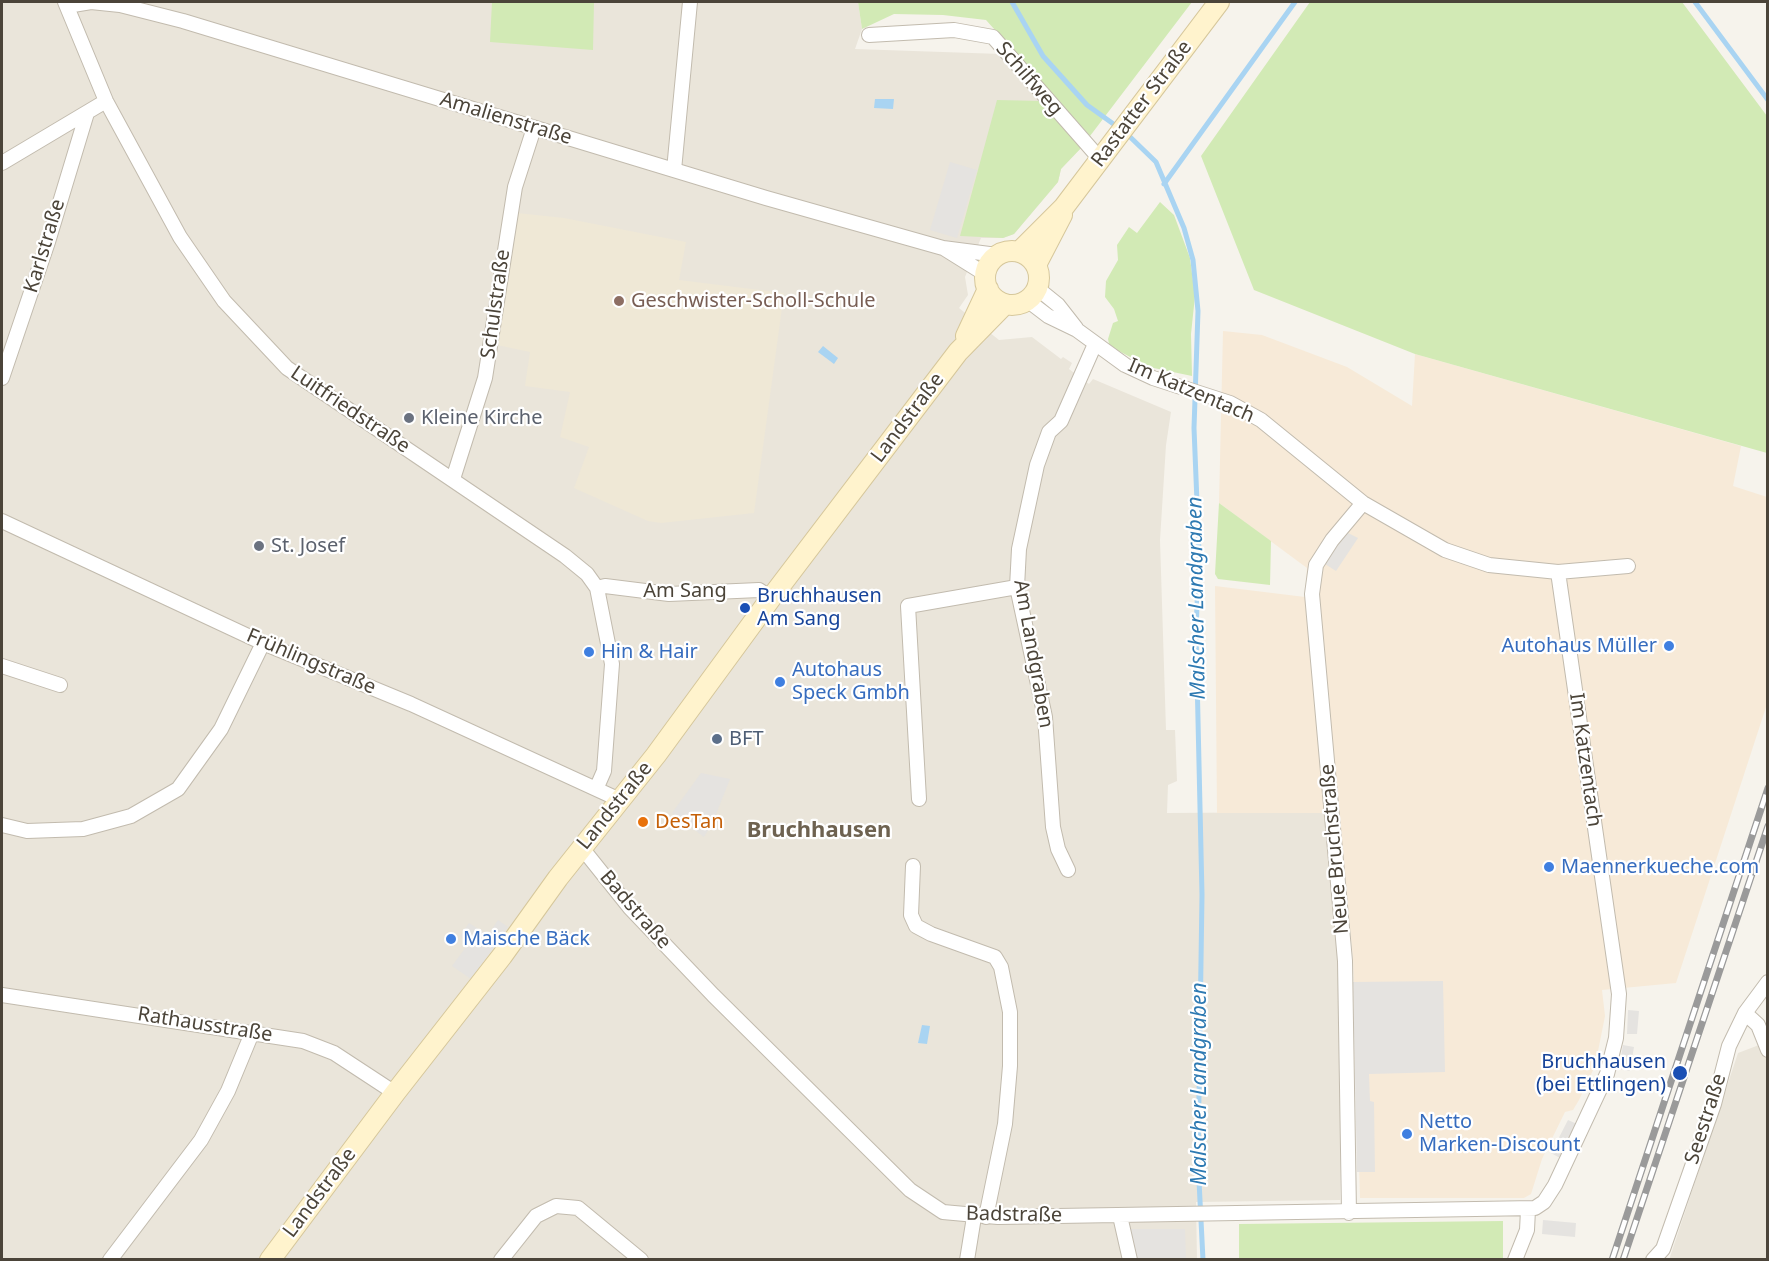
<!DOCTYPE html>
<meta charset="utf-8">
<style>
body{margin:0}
#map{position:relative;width:1769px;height:1261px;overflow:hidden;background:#f6f3ec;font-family:"Noto Sans",sans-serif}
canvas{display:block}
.frame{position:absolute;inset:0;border:3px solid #4b4439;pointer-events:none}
</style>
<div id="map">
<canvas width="1769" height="1261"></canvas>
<div class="frame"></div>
</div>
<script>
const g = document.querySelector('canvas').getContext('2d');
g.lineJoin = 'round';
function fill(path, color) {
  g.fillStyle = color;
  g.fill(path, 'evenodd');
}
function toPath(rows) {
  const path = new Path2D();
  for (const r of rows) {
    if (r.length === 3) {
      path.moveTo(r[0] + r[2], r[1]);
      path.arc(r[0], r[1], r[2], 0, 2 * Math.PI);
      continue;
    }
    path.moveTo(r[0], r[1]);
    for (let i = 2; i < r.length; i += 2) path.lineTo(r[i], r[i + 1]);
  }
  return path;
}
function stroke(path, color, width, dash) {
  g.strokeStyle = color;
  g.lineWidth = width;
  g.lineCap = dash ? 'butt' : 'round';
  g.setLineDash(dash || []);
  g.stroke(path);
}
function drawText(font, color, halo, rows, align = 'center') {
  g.font = font + ' "Noto Sans",sans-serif';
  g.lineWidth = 4.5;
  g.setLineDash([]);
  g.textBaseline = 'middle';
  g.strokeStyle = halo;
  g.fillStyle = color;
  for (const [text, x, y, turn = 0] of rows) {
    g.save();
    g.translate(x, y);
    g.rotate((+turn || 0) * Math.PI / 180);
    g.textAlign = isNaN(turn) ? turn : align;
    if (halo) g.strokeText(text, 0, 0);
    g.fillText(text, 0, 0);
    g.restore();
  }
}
const residential = toPath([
 [2,2,858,2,862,29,855,49,1001,54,1082,147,1061,169,1058,182,1014,234,1003,238,981,238,965,277,968,295,959,308,999,340,1032,337,1061,359,1063,357,1072,363,1069,369,1089,384,1093,379,1171,412,1166,445,1160,540,1166,730,1175,730,1177,781,1168,785,1167,813,1326,812,1340,963,1340,1200,1196,1202,1197,1260,2,1260],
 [1767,1042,1767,1259,1669,1260,1738,1053]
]);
const commercial = toPath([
 [1223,331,1262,335,1347,367,1412,406,1415,354,1741,446,1733,486,1767,497,1767,704,1676,983,1602,990,1605,1016,1595,1066,1579,1100,1573,1110,1565,1112,1542,1159,1531,1194,1524,1198,1360,1198,1353,959,1339,813,1217,813,1215,586,1305,597,1307,568,1219,503]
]);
const education = toPath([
 [517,213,564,218,686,242,679,280,784,293,754,513,661,523,648,521,574,488,589,447,560,437,570,392,525,386,530,352,497,345]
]);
const green = toPath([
 [492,2,594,2,593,50,490,42],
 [858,2,1192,2,1090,136,986,20,943,15,894,14,862,29],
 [1310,2,1682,2,1767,116,1767,453,1415,354,1254,290,1201,156],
 [997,100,1042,101,1082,147,1061,169,1058,182,1014,234,1003,238,960,236],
 [1160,202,1174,215,1190,258,1195,296,1191,334,1192,376,1149,367,1117,350,1109,344,1108,339,1113,323,1118,321,1114,309,1105,297,1106,281,1118,260,1117,245,1129,227,1137,233],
 [1219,503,1271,541,1270,585,1218,579,1215,574],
 [1503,1221,1503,1259,1239,1259,1239,1224]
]);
const parking = toPath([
 [950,162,977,170,957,238,930,230],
 [1346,532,1358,538,1336,571,1325,564],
 [701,773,730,779,713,822,704,837,672,813],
 [498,920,508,927,471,979,452,966,469,943,460,936,469,923,488,935],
 [1443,981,1445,1072,1369,1074,1370,1101,1374,1102,1375,1172,1357,1172,1353,982],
 [1628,1010,1639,1011,1637,1034,1627,1034],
 [1623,1045,1634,1047,1630,1071,1619,1069],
 [1568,1120,1577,1124,1560,1158,1551,1153],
 [1543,1220,1576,1223,1575,1237,1542,1234],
 [1131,1229,1185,1229,1186,1259,1137,1259]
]);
const water = toPath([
 [875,99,894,99,893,109,874,108],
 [823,346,838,358,834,364,818,352],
 [922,1025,930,1026,927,1044,918,1043]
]);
const stream = toPath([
 [1012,2,1043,56,1087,105,1126,133,1156,162,1184,228,1193,260,1198,311,1194,428,1199,552,1196,632,1202,895,1198,1161,1203,1260],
 [1695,2,1768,100],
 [1164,184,1295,2]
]);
const street = toPath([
 [65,2,106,101,180,237,224,301,287,368,565,556,587,574,597,588,612,664,604,771,597,787],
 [67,6,91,2,120,5,183,21,766,198,943,248,997,255],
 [869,35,954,30,993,37,1100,159],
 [2,163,106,101],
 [674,170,690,2],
 [945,249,985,274],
 [1037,288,1058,305,1076,328],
 [1027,300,1048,316,1077,330,1125,365,1153,378,1230,403,1261,420,1363,503,1445,550,1489,565,1558,572,1628,566],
 [2,378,48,242,87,113],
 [453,479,485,378,515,187,534,128],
 [2,521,263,643,411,704,620,800],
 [597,588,605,586,669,594,759,590,771,598],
 [2,666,60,685],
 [919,799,908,606,1017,587],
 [2,825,27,831,83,829,131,816,178,789,221,729,263,643],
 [582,848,630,908,713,995,910,1190,943,1212,998,1217,1535,1208,1544,1202,1555,1185,1607,1074,1616,1038,1619,994,1558,572],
 [913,866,911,915,916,926,931,934,995,957,1001,967,1010,1012,1010,1066,1005,1124,986,1217],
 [1068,870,1058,849,1053,827,1045,717,1017,587,1019,549,1037,465,1049,432,1061,421,1095,344],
 [2,995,303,1041,334,1053,395,1093],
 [1745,1013,1758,1025,1768,1050],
 [1349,1213,1345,961,1312,594,1316,565,1332,540,1363,503],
 [1120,1216,1130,1260],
 [110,1260,201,1140,228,1091,252,1033],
 [501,1260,536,1216,556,1206,578,1208,641,1260],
 [967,1260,974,1217],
 [1515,1260,1527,1230,1528,1210],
 [1653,1260,1663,1249,1714,1104,1729,1046,1745,1013,1768,982]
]);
const secondary = toPath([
 [1012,278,27],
 [1019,252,1064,207,1219,2],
 [1036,265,1062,215],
 [966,336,988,289],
 [270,1260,395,1093,502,956,558,878,656,755,771,598,958,352,1005,304]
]);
const rail = toPath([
 [1612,1260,1768,788],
 [1623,1260,1768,826]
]);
const markers = [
 [619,301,6,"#8d6e63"],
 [409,418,6,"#6b7280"],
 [259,546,6,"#6b7280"],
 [745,608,6,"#1a4fb4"],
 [1669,646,6,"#3f7fe0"],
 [589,652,6,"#3f7fe0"],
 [780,682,6,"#3f7fe0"],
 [717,739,6,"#5c6f8a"],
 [643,822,6,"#e8710a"],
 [1549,867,6,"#3f7fe0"],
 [451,939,6,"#3f7fe0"],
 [1680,1073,8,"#1a4fb4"],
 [1407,1134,6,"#3f7fe0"]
];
const streetNames = [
 ["Schilfweg",1029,79,49],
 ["Rastatter Straße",1142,104,-53],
 ["Amalienstraße",506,119,17],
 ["Karlstraße",45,246,-73],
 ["Schulstraße",496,304,-82],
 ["Im Katzentach",1191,391,23],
 ["Luitfriedstraße",350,410,34],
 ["Landstraße",908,418,-53],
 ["Am Sang",685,591],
 ["Am Landgraben",1033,654,80],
 ["Frühlingstraße",311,662,23],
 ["Im Katzentach",1585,760,82],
 ["Landstraße",615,806,-51],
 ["Neue Bruchstraße",1335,849,-95],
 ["Badstraße",635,910,49],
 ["Rathausstraße",205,1025,9],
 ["Seestraße",1706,1119,-72],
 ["Landstraße",320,1193,-53],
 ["Badstraße",1014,1215,1]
];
const educationNames = [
 ["Geschwister-Scholl-Schule",631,301]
];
const worshipNames = [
 ["Kleine Kirche",421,418],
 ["St. Josef",271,546]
];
const transitNames = [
 ["Bruchhausen",757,596],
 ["Am Sang",757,619],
 ["Bruchhausen",1666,1062,"right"],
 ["(bei Ettlingen)",1666,1085,"right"]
];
const shopNames = [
 ["Autohaus Müller",1657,646,"right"],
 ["Hin & Hair",601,652],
 ["Autohaus",792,670],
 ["Speck Gmbh",792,693],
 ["Maennerkueche.com",1561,867],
 ["Maische Bäck",463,939],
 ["Netto",1419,1122],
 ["Marken-Discount",1419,1145]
];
const serviceNames = [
 ["BFT",729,739]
];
const foodNames = [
 ["DesTan",655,822]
];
const waterNames = [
 ["Malscher Landgraben",1197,598,-91],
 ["Malscher Landgraben",1200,1084,-90]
];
const quarterNames = [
 ["Bruchhausen",819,831]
];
fill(residential, '#eae5da');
fill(commercial, '#f7ead8');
fill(education, '#efe8d6');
fill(green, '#d2eab5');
fill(parking, '#e5e3e0');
fill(water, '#a9d4f2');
stroke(stream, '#a9d4f2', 5);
stroke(street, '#c2bbae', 16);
stroke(secondary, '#d6c79b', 22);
stroke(street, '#fff', 14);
stroke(secondary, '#fff3cd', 20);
stroke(rail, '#9a9a9a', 7);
stroke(rail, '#fff', 4.5, [14]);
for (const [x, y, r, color] of markers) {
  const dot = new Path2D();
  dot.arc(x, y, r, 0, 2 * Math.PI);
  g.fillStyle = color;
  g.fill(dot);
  stroke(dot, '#fff', 2);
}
drawText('20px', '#4b4439', '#fff', streetNames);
drawText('20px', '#785e54', '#fff', educationNames, 'left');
drawText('20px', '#5b616d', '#fff', worshipNames, 'left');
drawText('20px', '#164399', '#fff', transitNames, 'left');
drawText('20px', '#366cbe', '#fff', shopNames, 'left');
drawText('20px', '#4e5e75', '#fff', serviceNames, 'left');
drawText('20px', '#c56008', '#fff', foodNames, 'left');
drawText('italic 21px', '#2e7ab2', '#fff', waterNames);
drawText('bold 22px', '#6e6250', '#fff', quarterNames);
</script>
